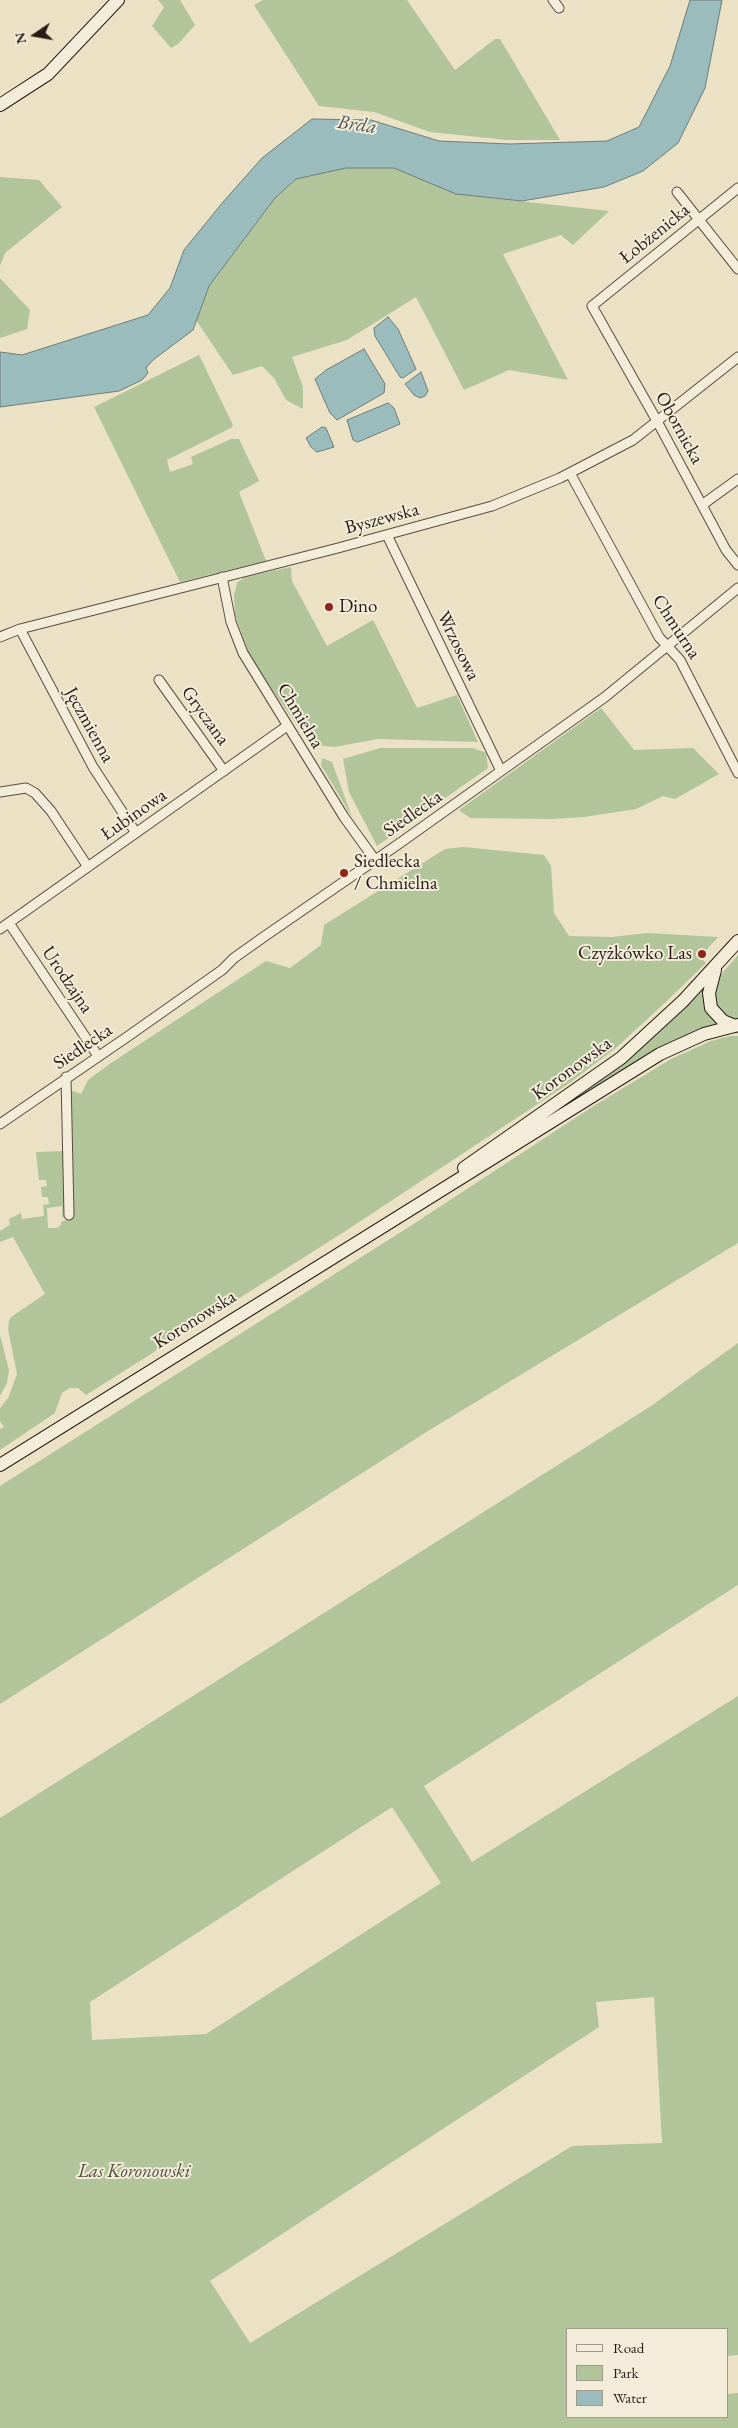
<!DOCTYPE html>
<meta charset="utf-8">
<style>
body{margin:0}
#map{position:relative;width:738px;height:2428px;overflow:hidden;background:#ebe1c5;font-family:"EB Garamond",serif}
canvas{display:block}
.legend{position:absolute;left:566px;top:2328px;width:162px;height:90px;box-sizing:border-box;background:#f2ecd9;border:1px solid #a1998b;margin:0;padding:6px 9px;list-style:none;font-size:15px;color:#271c16}
.legend li{display:flex;align-items:center;gap:10px;height:25px}
.legend b{width:25px;border:1px solid #a1998b}
.north{position:absolute;left:10px;top:10px;width:50px;height:50px;-webkit-text-stroke:4px #f2ecd9;paint-order:stroke;rotate:258deg;font-size:14px;font-weight:700;line-height:20px;text-align:center;color:#271c16}
.north::after{content:'';display:block;margin:auto;width:18px;height:22px;background:#271c16;clip-path:polygon(50% 0,100% 100%,50% 72%,0 100%)}
</style>
<div id="map">
<canvas width="738" height="2428"></canvas>
<ul class="legend">
<li><b style="height:6px;background:#f2ecd9"></b>Road</li>
<li><b style="height:14px;background:#b1c49a"></b>Park</li>
<li><b style="height:14px;background:#9bbcbc"></b>Water</li>
</ul>
<div class="north">N</div>
</div>
<script>
const g = document.querySelector('canvas').getContext('2d');
g.lineJoin = 'round';
function fill(path, color) {
  g.fillStyle = color;
  g.fill(path, 'evenodd');
}
function toPath(rows) {
  const path = new Path2D();
  for (const r of rows) {
    path.moveTo(r[0], r[1]);
    for (let i = 2; i < r.length; i += 2) path.lineTo(r[i], r[i + 1]);
  }
  return path;
}
function stroke(path, color, width, dash) {
  g.strokeStyle = color;
  g.lineWidth = width;
  g.lineCap = dash ? 'butt' : 'round';
  g.setLineDash(dash || []);
  g.stroke(path);
}
function drawText(font, color, halo, rows, align = 'center') {
  g.font = font + ' "EB Garamond",serif';
  g.lineWidth = 4;
  g.setLineDash([]);
  g.textBaseline = 'middle';
  g.strokeStyle = halo;
  g.fillStyle = color;
  for (const [text, x, y, turn = 0] of rows) {
    g.save();
    g.translate(x, y);
    g.rotate((+turn || 0) * Math.PI / 180);
    g.textAlign = isNaN(turn) ? turn : align;
    if (halo) g.strokeText(text, 0, 0);
    g.fillText(text, 0, 0);
    g.restore();
  }
}
const green = toPath([
 [158,0,180,0,195,25,178,44,171,48,152,26,164,7],
 [263,0,407,0,455,70,495,39,500,39,560,140,507,140,430,132,374,112,319,106,254,5],
 [346,168,394,168,456,194,609,211,573,245,561,235,503,254,568,380,509,370,464,390,416,297,347,340,292,357,303,387,303,409,286,400,274,378,262,366,233,375,196,320,209,286,275,198,296,179],
 [0,177,39,180,62,207,5,253,0,266],
 [0,278,30,310,27,329,0,338],
 [199,355,233,425,231,428,167,460,170,472,193,464,191,457,231,439,239,439,259,481,239,492,266,561,180,582,94,407],
 [291,567,292,581,327,646,373,620,417,708,457,695,478,742,378,739,334,747,317,745,303,734,251,659,235,615,234,595,237,583,245,577],
 [601,708,634,750,693,748,719,774,675,799,663,796,636,809,584,817,552,819,470,818,459,810],
 [380,748,473,748,486,753,488,768,377,846,349,792,343,759],
 [322,758,332,762,352,817,321,765],
 [463,847,544,855,551,866,554,913,569,936,612,937,648,933,718,937,700,957,706,963,669,999,617,1047,568,1084,344,1232,86,1395,78,1388,70,1388,62,1393,55,1413,0,1450,0,1429,4,1427,0,1421,0,1408,8,1398,17,1374,8,1329,9,1321,11,1317,45,1294,13,1237,0,1242,0,1231,10,1225,9,1219,21,1213,22,1219,44,1216,43,1205,49,1204,48,1197,42,1197,41,1187,47,1186,46,1180,39,1180,36,1152,64,1151,67,1215,62,1218,62,1206,47,1208,48,1228,57,1228,61,1225,61,1222,69,1219,70,1090,81,1094,88,1080,111,1063,266,961,290,968,321,945,324,925,445,849],
 [738,955,738,1021,728,1019,713,1001,718,978],
 [702,988,719,1024,546,1117],
 [730,1036,738,1036,738,1243,428,1431,0,1704,0,1486,412,1225,592,1107,671,1059,711,1041],
 [0,1335,9,1370,7,1383,0,1396],
 [738,1343,738,1585,424,1786,472,1862,738,1696,738,2355,727,2356,727,2329,567,2329,567,2417,727,2417,727,2394,738,2393,738,2428,0,2428,0,1818,651,1406],
 [392,1807,441,1883,206,2034,92,2040,90,2002],
 [654,1997,662,2143,572,2146,250,2343,210,2281,599,2027,596,2002]
]);
const water = toPath([
 [690,0,722,0,705,88,678,143,643,171,604,187,522,201,456,194,394,168,346,168,296,179,275,198,209,286,193,330,153,360,146,368,148,373,142,380,119,391,0,407,0,352,22,355,148,315,170,288,184,250,223,202,262,158,312,119,371,120,439,141,510,144,607,141,639,127,670,66,690,0],
 [388,317,398,329,416,369,403,378,400,377,375,336,374,328,388,317],
 [364,349,385,384,384,393,337,420,330,413,315,379,326,370,364,349],
 [421,372,428,391,425,396,420,398,414,395,405,384,421,372],
 [388,403,394,408,400,424,358,442,353,440,347,420,388,403],
 [322,427,326,428,334,447,317,452,311,447,306,438,322,427]
]);
const street = toPath([
 [553,0,559,8],
 [738,188,592,306,657,421,726,550,738,565],
 [677,192,738,269],
 [570,473,659,637,680,660,738,773],
 [702,505,738,479],
 [387,535,501,771],
 [222,577,231,622,243,653,344,817,375,860],
 [20,629,93,767,136,833],
 [0,637,20,629,338,548,492,506,560,478,633,440,738,357],
 [159,680,224,771],
 [0,792,26,788,35,793,51,811,88,867],
 [9,923,98,1056],
 [0,929,287,726],
 [66,1077,69,1215],
 [0,1124,127,1037,222,970,234,958,265,936,400,843,605,697,738,588]
]);
const secondary = toPath([
 [0,105,48,74,118,0],
 [715,970,709,993,711,1008,723,1021,735,1026],
 [464,1168,621,1058,683,1001,738,941],
 [0,1465,660,1054,704,1034,738,1025]
]);
const markers = [
 [329,607,5,"#8f2418"],
 [344,873,5,"#8f2418"],
 [702,954,5,"#8f2418"]
];
const streetNames = [
 ["Łobżenicka",655,234,-39],
 ["Obornicka",679,428,61],
 ["Byszewska",382,519,-15],
 ["Chmurna",676,627,57],
 ["Wrzosowa",458,646,64],
 ["Gryczana",205,716,54],
 ["Chmielna",300,716,59],
 ["Jęczmienna",89,725,61],
 ["Siedlecka",413,814,-35],
 ["Łubinowa",134,815,-35],
 ["Urodzajna",67,980,56],
 ["Siedlecka",83,1047,-34],
 ["Koronowska",572,1069,-36],
 ["Koronowska",195,1320,-32]
];
const poiNames = [
 ["Dino",339,607],
 ["Siedlecka",354,862],
 ["/ Chmielna",354,884],
 ["Czyżkówko Las",692,954,"right"]
];
const parkNames = [
 ["Las Koronowski",134,2172]
];
const waterNames = [
 ["Brda",357,125,8]
];
fill(green, '#b1c49a');
fill(water, '#9bbcbc');
stroke(water, '#6d7c7a', 1);
stroke(street, '#584d42', 11);
stroke(secondary, '#271c16', 14);
stroke(street, '#f2ecd9', 9);
stroke(secondary, '#f2ecd9', 12);
for (const [x, y, r, color] of markers) {
  const dot = new Path2D();
  dot.arc(x, y, r, 0, 2 * Math.PI);
  g.fillStyle = color;
  g.fill(dot);
  stroke(dot, '#f2ecd9', 2);
}
drawText('19px', '#271c16', '#f2ecd9', streetNames);
drawText('19px', '#271c16', '#f2ecd9', poiNames, 'left');
drawText('italic 19px', '#504e3e', '#f2ecd9', parkNames);
drawText('italic 20px', '#505450', '#f2ecd9', waterNames);
</script>
